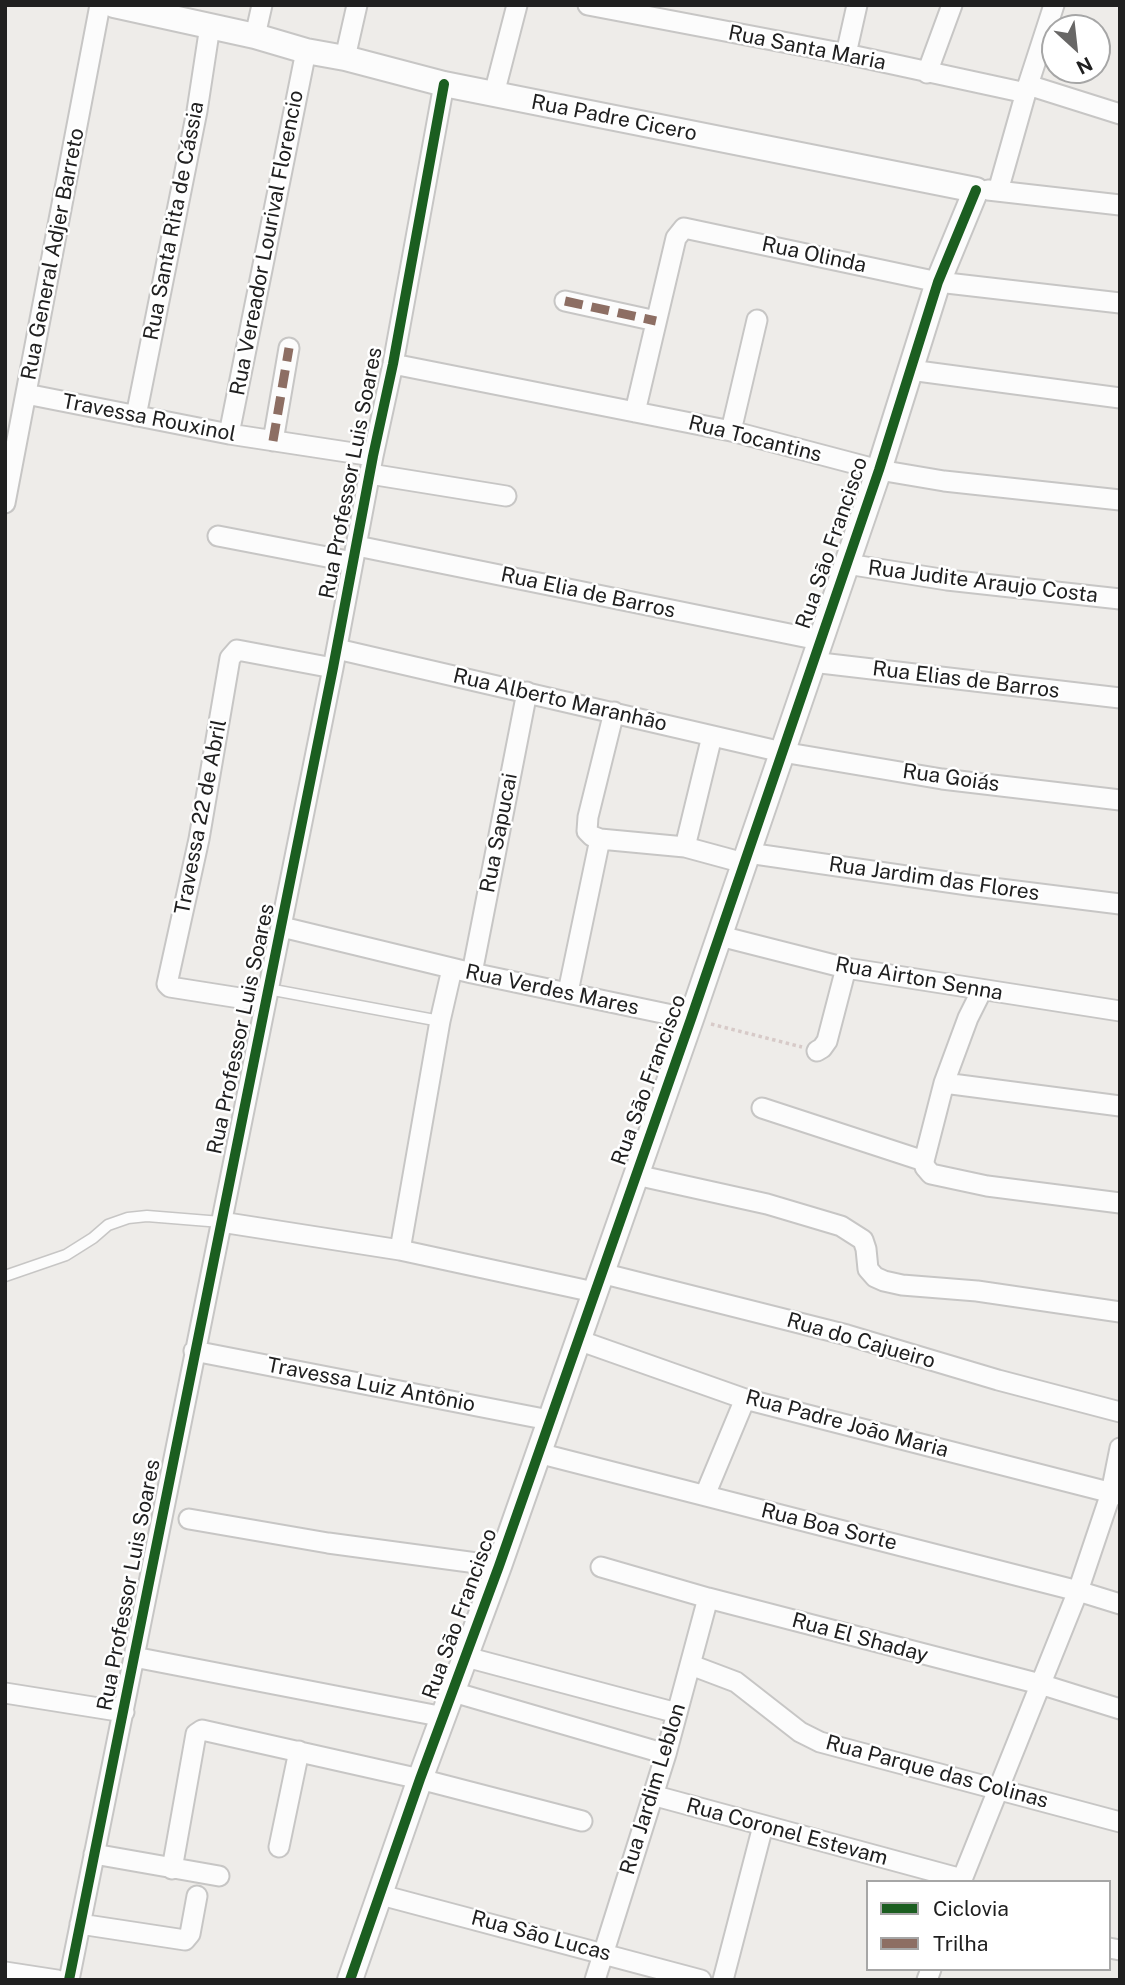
<!DOCTYPE html>
<meta charset="utf-8">
<style>
body{margin:0}
#map{position:relative;width:1125px;height:1985px;overflow:hidden;background:#eeece9;font-family:"Public Sans",sans-serif}
canvas{display:block}
.frame{position:absolute;inset:0;border:7px solid #202020;pointer-events:none}
.legend{position:absolute;left:866px;top:1880px;width:245px;height:91px;box-sizing:border-box;background:#fff;border:2px solid #a6a6a6;margin:0;padding:9px 12px;list-style:none;font-size:21px;color:#202020}
.legend li{display:flex;align-items:center;gap:14px;height:35px}
.legend b{width:35px;border:2px solid #a6a6a6}
.north{position:absolute;left:1041px;top:14px;width:70px;height:70px;box-sizing:border-box;background:#fff;border:2px solid #a6a6a6;border-radius:50%;rotate:153deg;font-size:19px;font-weight:700;line-height:28px;text-align:center;color:#202020}
.north::after{content:'';display:block;margin:auto;width:24px;height:32px;background:#686766;clip-path:polygon(50% 0,100% 100%,50% 72%,0 100%)}
</style>
<div id="map">
<canvas width="1125" height="1985"></canvas>
<div class="frame"></div>
<ul class="legend">
<li><b style="height:9px;background:#1b5e20"></b>Ciclovia</li>
<li><b style="height:9px;background:#8d6e63"></b>Trilha</li>
</ul>
<div class="north">N</div>
</div>
<script>
const g = document.querySelector('canvas').getContext('2d');
g.lineJoin = 'round';
function toPath(rows) {
  const path = new Path2D();
  for (const r of rows) {
    path.moveTo(r[0], r[1]);
    for (let i = 2; i < r.length; i += 2) path.lineTo(r[i], r[i + 1]);
  }
  return path;
}
function stroke(path, color, width, dash) {
  g.strokeStyle = color;
  g.lineWidth = width;
  g.lineCap = dash ? 'butt' : 'round';
  g.setLineDash(dash || []);
  g.stroke(path);
}
function drawText(font, color, halo, rows, align = 'center') {
  g.font = font + ' "Public Sans",sans-serif';
  g.lineWidth = 5;
  g.setLineDash([]);
  g.textBaseline = 'middle';
  g.strokeStyle = halo;
  g.fillStyle = color;
  for (const [text, x, y, turn = 0] of rows) {
    g.save();
    g.translate(x, y);
    g.rotate((+turn || 0) * Math.PI / 180);
    g.textAlign = isNaN(turn) ? turn : align;
    if (halo) g.strokeText(text, 0, 0);
    g.fillText(text, 0, 0);
    g.restore();
  }
}
const path = toPath([
 [711,1024,802,1047]
]);
const service = toPath([
 [268,989,440,1021],
 [5,1276,66,1255,93,1238,108,1225,128,1218,147,1216,221,1222]
]);
const minor = toPath([
 [588,5,846,54,1026,93],
 [255,36,262,5],
 [846,54,857,5],
 [345,58,357,5],
 [927,73,952,5],
 [1028,85,1120,114],
 [494,94,517,5],
 [988,190,1120,205],
 [998,191,1028,85,1054,5],
 [565,301,656,321],
 [393,364,731,431,879,470,944,481,1120,500],
 [910,370,1120,398],
 [26,394,229,434,373,456],
 [635,412,676,238,684,228,938,282,1120,303],
 [136,416,197,111,210,26],
 [731,431,757,320],
 [229,434,306,51],
 [273,441,289,348],
 [370,474,506,496],
 [5,503,100,5],
 [218,536,353,562],
 [357,546,819,640],
 [847,564,947,580,1120,599],
 [337,649,782,752,942,779,1120,800],
 [812,662,1120,698],
 [614,712,588,817,587,831,592,836,600,839,685,847],
 [712,736,685,847,744,863],
 [748,853,968,885,1120,904],
 [282,927,472,973,691,1019],
 [720,936,846,968,1120,1011],
 [472,973,527,692],
 [568,992,600,839],
 [265,1002,170,987,167,984,199,839,230,658,237,650,333,668],
 [817,1051,822,1048,827,1041,846,968],
 [944,1083,1120,1106],
 [762,1108,924,1161],
 [924,1161,925,1167,931,1174,987,1186,1120,1203],
 [924,1161,944,1083,968,1018,982,990],
 [636,1175,767,1204,841,1226,863,1240,866,1249,868,1269,875,1277,884,1281,902,1285,977,1291,1120,1312],
 [221,1222,400,1250,594,1292],
 [400,1250,440,1021,452,969],
 [601,1273,847,1335,998,1380,1120,1412],
 [578,1340,745,1399,1120,1495],
 [194,1351,549,1420],
 [538,1453,1078,1591,1120,1604],
 [705,1495,745,1399],
 [189,1519,328,1543,499,1566],
 [601,1567,708,1598,1040,1684,1120,1709],
 [134,1657,444,1717],
 [466,1657,677,1713],
 [691,1665,736,1682,800,1732,820,1742,1120,1822],
 [453,1692,666,1754],
 [5,1693,124,1712],
 [652,1795,962,1879],
 [279,1847,299,1751],
 [94,1854,219,1876],
 [172,1869,196,1734,202,1730,420,1779,582,1821],
 [961,1882,1078,1591,1111,1493,1120,1448],
 [381,1895,701,1980],
 [80,1924,185,1940,190,1934,197,1896],
 [1109,1948,1120,1950],
 [5,1972,57,1980],
 [69,1980,333,668,373,456,393,364,444,84],
 [595,1980,666,1754,708,1598],
 [723,1980,763,1826],
 [927,1980,931,1969]
]);
const tertiary = toPath([
 [114,5,255,36,306,51,345,58,444,84,976,190,938,282,879,470,691,1019,499,1566,420,1779,350,1980]
]);
const quiet = toPath([
 [565,301,656,321],
 [273,441,289,348]
]);
const cycleway = toPath([
 [69,1980,333,668,373,456,393,364,444,84],
 [350,1980,420,1779,499,1566,691,1019,879,470,938,282,976,190]
]);
const streetNames = [
 ["Rua Santa Maria",807,48,11],
 ["Rua Padre Cicero",614,118,11],
 ["Rua Santa Rita de Cássia",174,221,-79],
 ["Rua Vereador Lourival Florencio",267,243,-79],
 ["Rua General Adjer Barreto",53,254,-79],
 ["Rua Olinda",814,255,12],
 ["Travessa Rouxinol",149,418,11],
 ["Rua Tocantins",755,439,14],
 ["Rua Professor Luis Soares",351,473,-79],
 ["Rua São Francisco",832,543,-71],
 ["Rua Judite Araujo Costa",983,582,7],
 ["Rua Elia de Barros",588,593,12],
 ["Rua Elias de Barros",966,680,7],
 ["Rua Alberto Maranhão",560,700,13],
 ["Rua Goiás",951,778,8],
 ["Travessa 22 de Abril",201,817,-79],
 ["Rua Sapucai",499,833,-79],
 ["Rua Jardim das Flores",934,879,8],
 ["Rua Airton Senna",919,979,10],
 ["Rua Verdes Mares",552,990,12],
 ["Rua Professor Luis Soares",241,1029,-78],
 ["Rua São Francisco",649,1080,-70],
 ["Rua do Cajueiro",861,1341,16],
 ["Travessa Luiz Antônio",371,1385,11],
 ["Rua Padre João Maria",847,1424,15],
 ["Rua Boa Sorte",829,1527,14],
 ["Rua Professor Luis Soares",129,1585,-79],
 ["Rua São Francisco",460,1614,-70],
 ["Rua El Shaday",860,1638,15],
 ["Rua Parque das Colinas",937,1772,15],
 ["Rua Jardim Leblon",653,1789,-73],
 ["Rua Coronel Estevam",787,1832,15],
 ["Rua São Lucas",541,1936,15]
];
stroke(service, '#c7c6c5', 13);
stroke(minor, '#c7c6c5', 23);
stroke(tertiary, '#c7c6c5', 28);
stroke(path, '#d7cac8', 3.5, [3.5, 3.5]);
stroke(service, '#fcfcfc', 10);
stroke(minor, '#fcfcfc', 19);
stroke(tertiary, '#fcfcfc', 24);
stroke(quiet, '#8d6e63', 9, [18, 9]);
stroke(cycleway, '#1b5e20', 10);
drawText('21px', '#202020', '#fff', streetNames);
</script>
